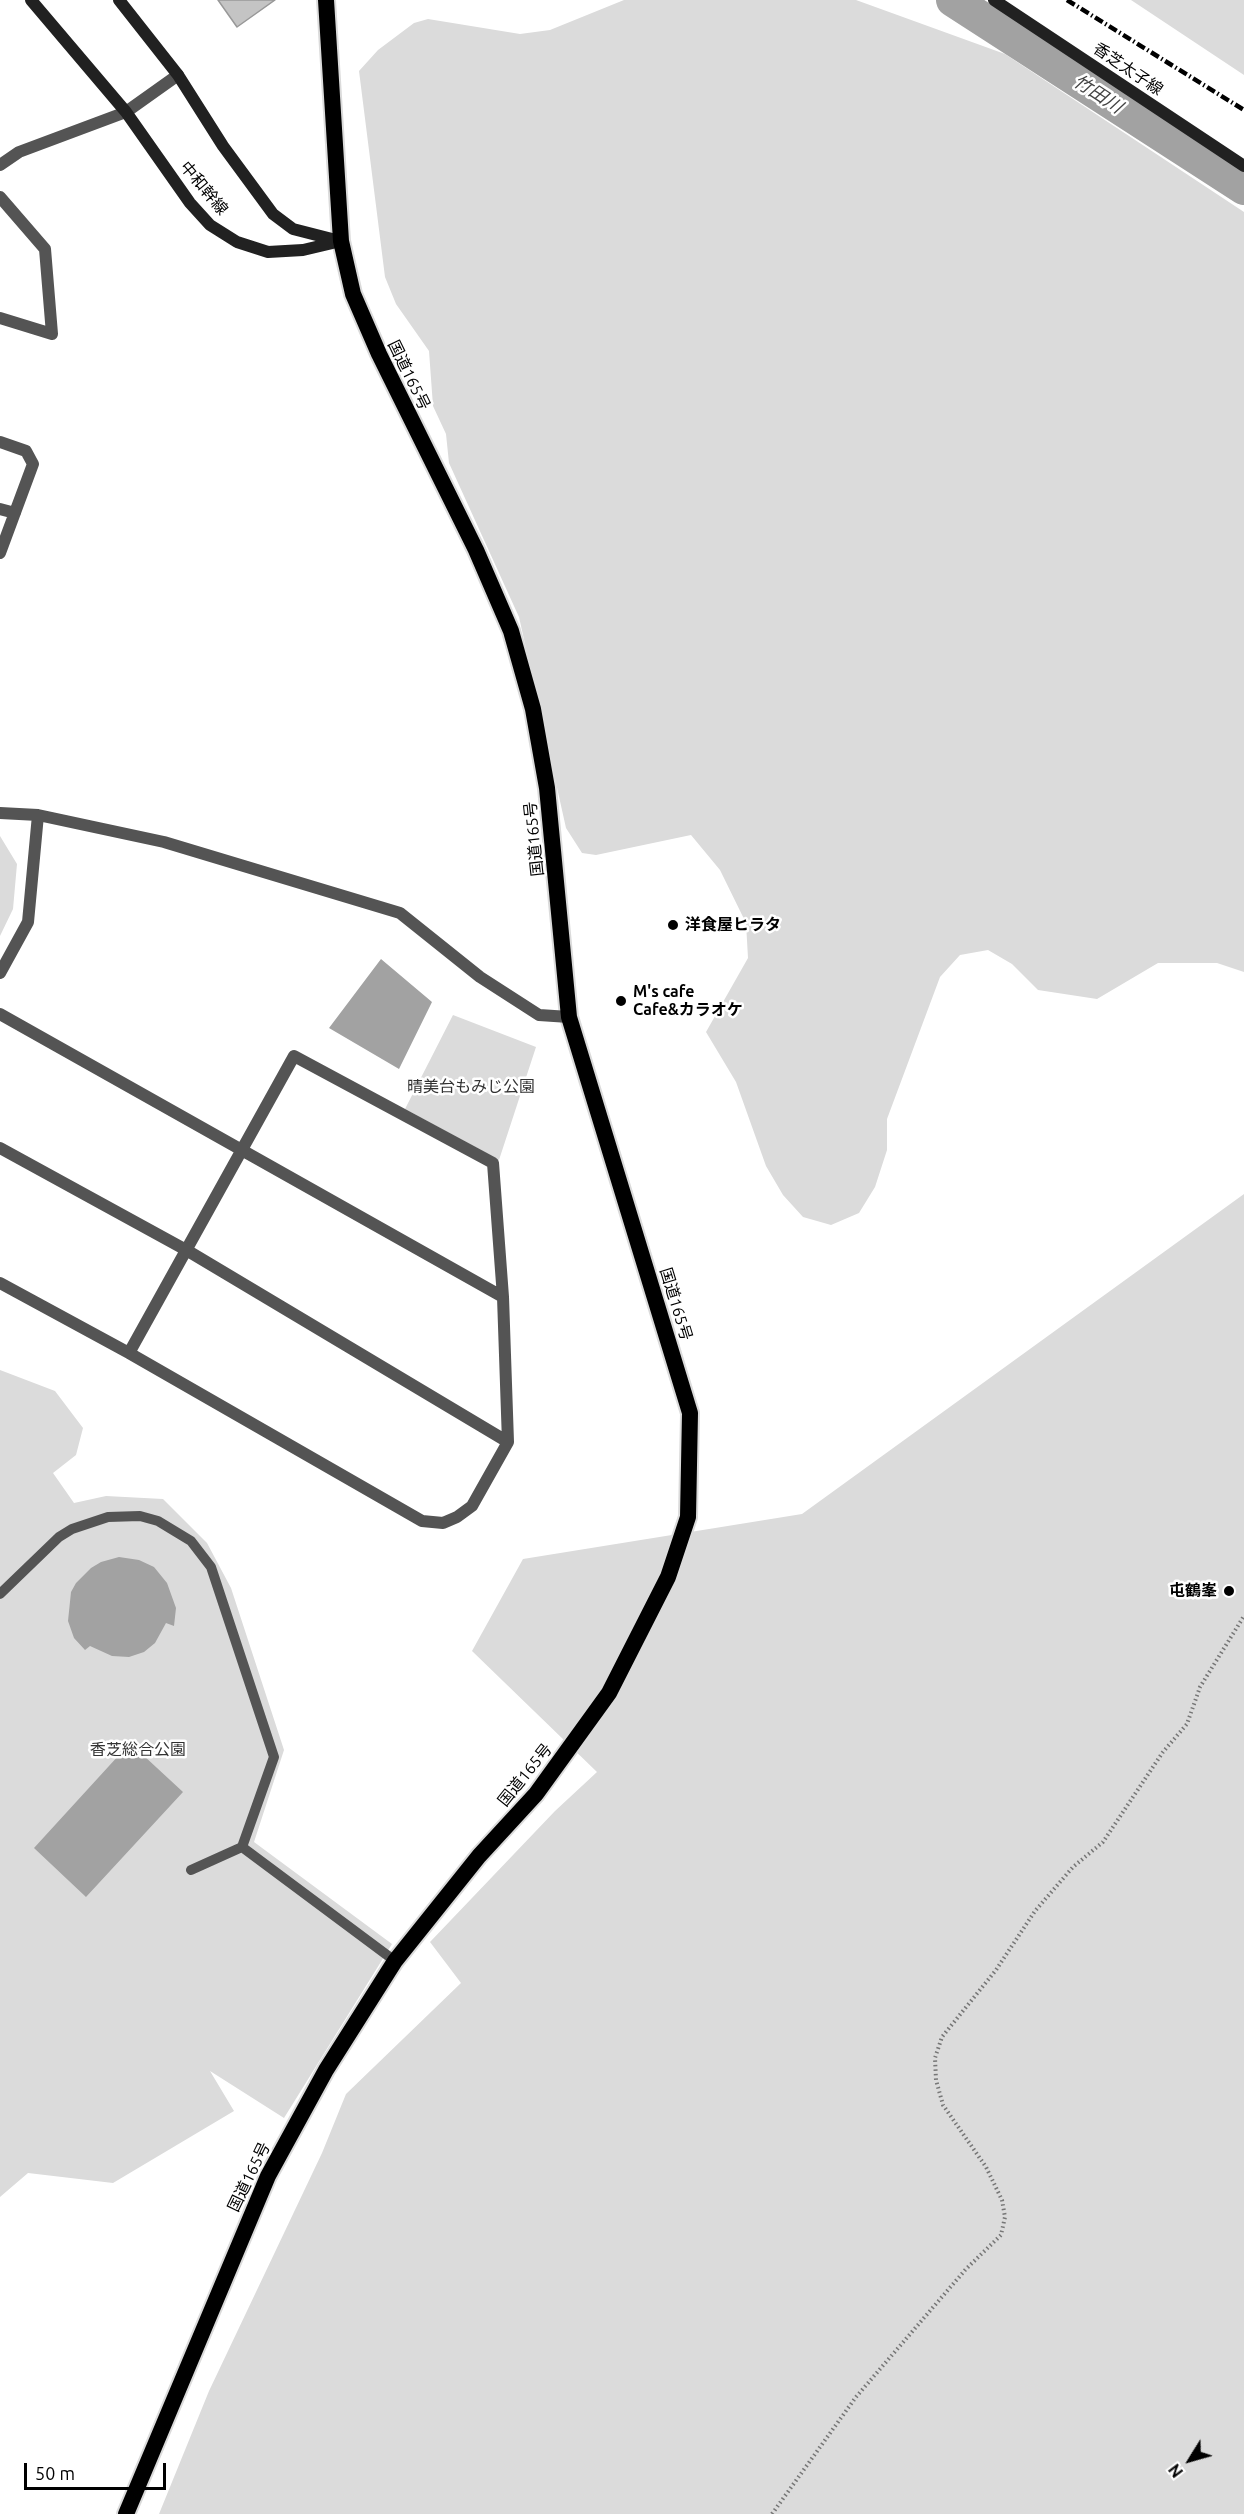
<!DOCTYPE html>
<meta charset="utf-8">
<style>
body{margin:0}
#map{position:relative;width:1244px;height:2514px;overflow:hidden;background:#fff;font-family:Ubuntu,sans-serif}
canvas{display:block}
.north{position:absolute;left:1160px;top:2430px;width:60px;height:60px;-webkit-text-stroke:4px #fff;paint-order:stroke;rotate:233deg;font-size:16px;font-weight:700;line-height:24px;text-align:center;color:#000}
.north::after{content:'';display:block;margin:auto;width:21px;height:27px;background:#000;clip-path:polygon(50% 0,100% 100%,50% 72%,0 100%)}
.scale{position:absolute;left:24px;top:2463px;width:142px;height:27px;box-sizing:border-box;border:3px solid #000;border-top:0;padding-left:8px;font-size:18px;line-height:21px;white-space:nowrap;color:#000;-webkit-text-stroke:4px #fff;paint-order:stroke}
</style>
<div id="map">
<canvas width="1244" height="2514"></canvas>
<div class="north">N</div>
<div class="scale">50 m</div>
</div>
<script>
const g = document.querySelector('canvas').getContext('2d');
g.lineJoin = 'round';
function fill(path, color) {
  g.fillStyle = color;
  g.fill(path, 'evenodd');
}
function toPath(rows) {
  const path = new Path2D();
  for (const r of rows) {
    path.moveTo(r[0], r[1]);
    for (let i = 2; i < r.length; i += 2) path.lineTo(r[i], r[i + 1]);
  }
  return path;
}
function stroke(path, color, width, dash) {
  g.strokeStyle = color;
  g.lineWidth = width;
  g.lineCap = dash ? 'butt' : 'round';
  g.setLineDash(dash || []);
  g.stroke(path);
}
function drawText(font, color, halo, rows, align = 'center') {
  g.font = font + ' Ubuntu,"Noto Sans JP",sans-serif';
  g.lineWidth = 5;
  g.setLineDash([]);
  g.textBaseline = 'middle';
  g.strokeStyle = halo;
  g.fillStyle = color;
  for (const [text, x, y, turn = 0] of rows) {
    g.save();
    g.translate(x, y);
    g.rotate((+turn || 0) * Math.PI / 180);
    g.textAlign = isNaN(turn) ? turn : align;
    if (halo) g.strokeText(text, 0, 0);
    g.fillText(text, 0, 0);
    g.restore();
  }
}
const green = toPath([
 [624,0,856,0,1005,54,1244,212,1244,972,1217,963,1158,963,1097,999,1038,990,1012,964,988,950,960,955,940,977,887,1119,887,1150,875,1187,859,1213,831,1225,803,1217,783,1195,766,1166,736,1082,706,1032,748,958,746,923,720,870,691,835,596,855,582,853,566,828,519,617,449,463,446,434,433,406,429,351,396,304,385,277,359,71,378,50,414,23,428,19,520,34,550,30],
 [1131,0,1244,0,1244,75],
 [0,836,17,864,13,909,0,936],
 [453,1015,536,1047,499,1160,405,1109],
 [1244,1194,1244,2514,159,2514,209,2391,322,2153,346,2094,461,1983,430,1942,555,1811,597,1772,472,1651,523,1559,802,1514],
 [0,1370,55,1391,83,1428,76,1455,53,1473,74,1503,106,1496,163,1499,207,1543,231,1588,284,1750,254,1842,392,1944,284,2118,210,2071,234,2111,113,2183,28,2173,0,2197]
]);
const water = toPath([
 [381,959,432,1002,399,1069,329,1028],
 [119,1557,139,1560,154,1567,167,1583,176,1608,174,1626,166,1623,155,1643,144,1652,129,1657,112,1656,90,1646,85,1650,74,1638,68,1621,71,1592,76,1583,91,1568,101,1562],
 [130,1743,183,1792,86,1897,34,1848]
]);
const river = toPath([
 [953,0,1244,188]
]);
const building = toPath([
 [218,0,275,0,237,27,218,0]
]);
const path = toPath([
 [772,2514,856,2397,966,2269,1001,2235,1005,2217,1002,2200,986,2167,943,2105,936,2080,935,2058,942,2037,996,1970,1035,1911,1073,1867,1103,1842,1163,1752,1187,1724,1200,1687,1244,1616]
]);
const service = toPath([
 [0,1594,59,1537,72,1529,108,1517,140,1516,158,1521,191,1541,211,1567,274,1757,242,1847,395,1961],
 [191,1870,242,1847]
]);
const minor = toPath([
 [0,165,19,152,126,112,178,75],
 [0,197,45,249,52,334,0,318],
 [0,442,26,451,33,464,0,553],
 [0,509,15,513],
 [0,813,38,815,164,842,400,913,480,977,539,1015,569,1017],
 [0,973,28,922,38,815],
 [0,1014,503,1297],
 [0,1148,188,1251,508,1442],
 [0,1283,129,1353,422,1521,443,1523,457,1517,472,1506,508,1442,503,1297,493,1163,294,1056,129,1353]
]);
const secondary = toPath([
 [31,0,126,112,190,203,210,225,237,242,268,252,303,250,341,241],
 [119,0,178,75,223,146,273,214,293,229,336,240],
 [994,0,1244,166]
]);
const trunk = toPath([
 [126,2514,268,2176,326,2070,395,1961,479,1856,536,1794,609,1693,668,1577,688,1517,690,1413,569,1017,547,788,533,709,511,631,476,550,379,354,353,294,341,241,326,0]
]);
const rail = toPath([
 [1067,0,1244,110]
]);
const markers = [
 [673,925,6,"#000"],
 [621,1001,6,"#000"],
 [1229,1591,6,"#000"]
];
const streetNames = [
 ["香芝太子線",1128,69,34],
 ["中和幹線",204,188,50],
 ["国道165号",409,375,64],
 ["国道165号",534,839,-96],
 ["国道165号",676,1304,73],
 ["国道165号",525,1775,-51],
 ["国道165号",249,2177,-64]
];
const poiNames = [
 ["洋食屋ヒラタ",685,925],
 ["M's cafe",633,992],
 ["Cafe&カラオケ",633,1010],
 ["屯鶴峯",1217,1591,"right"]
];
const parkNames = [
 ["晴美台もみじ公園",471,1087],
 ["香芝総合公園",138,1750]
];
const waterNames = [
 ["竹田川",1098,94,33]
];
fill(green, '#dbdbdb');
fill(water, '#a2a2a2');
stroke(river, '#a2a2a2', 34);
fill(building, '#c4c4c4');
stroke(building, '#989898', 1.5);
stroke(trunk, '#dbdbdb', 20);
stroke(path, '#767676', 4, [1.5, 3]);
stroke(service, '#545454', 10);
stroke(minor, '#545454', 12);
stroke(secondary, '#212121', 12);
stroke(trunk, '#000', 16);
stroke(rail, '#000', 4.5, [9, 3, 1.5, 3]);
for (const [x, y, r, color] of markers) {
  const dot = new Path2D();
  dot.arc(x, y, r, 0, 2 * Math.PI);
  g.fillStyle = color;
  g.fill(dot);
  stroke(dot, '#fff', 2);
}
drawText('16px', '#000', '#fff', streetNames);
drawText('bold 16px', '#000', '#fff', poiNames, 'left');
drawText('16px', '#323232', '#fff', parkNames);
drawText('italic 18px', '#434343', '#fff', waterNames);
</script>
